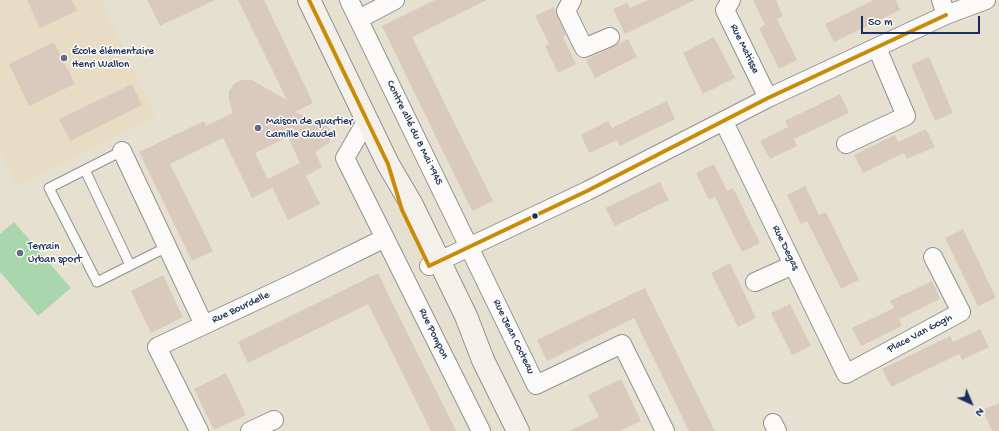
<!DOCTYPE html>
<meta charset="utf-8">
<style>
body{margin:0}
#map{position:relative;width:999px;height:431px;overflow:hidden;background:#e6e0d0;font-family:"Gochi Hand",sans-serif}
canvas{display:block}
.north{position:absolute;left:951px;top:383px;width:40px;height:40px;-webkit-text-stroke:3px #fdfcf7;paint-order:stroke;rotate:136deg;font-size:11px;font-weight:700;line-height:16px;text-align:center;color:#1b2f5e}
.north::after{content:'';display:block;margin:auto;width:14px;height:18px;background:#1b2f5e;clip-path:polygon(50% 0,100% 100%,50% 72%,0 100%)}
.scale{position:absolute;left:861px;top:16px;width:119px;height:18px;box-sizing:border-box;border:2px solid #1b2f5e;border-top:0;padding-left:5px;font-size:12px;line-height:14px;white-space:nowrap;color:#1b2f5e;-webkit-text-stroke:3px #fdfcf7;paint-order:stroke}
</style>
<div id="map">
<canvas width="999" height="431"></canvas>
<div class="north">N</div>
<div class="scale">50 m</div>
</div>
<script>
const g = document.querySelector('canvas').getContext('2d');
g.lineJoin = 'round';
function fill(path, color) {
  g.fillStyle = color;
  g.fill(path, 'evenodd');
}
function toPath(rows) {
  const path = new Path2D();
  for (const r of rows) {
    path.moveTo(r[0], r[1]);
    for (let i = 2; i < r.length; i += 2) path.lineTo(r[i], r[i + 1]);
  }
  return path;
}
function stroke(path, color, width, dash) {
  g.strokeStyle = color;
  g.lineWidth = width;
  g.lineCap = dash ? 'butt' : 'round';
  g.setLineDash(dash || []);
  g.stroke(path);
}
function drawText(font, color, halo, rows, align = 'center') {
  g.font = font + ' "Gochi Hand",sans-serif';
  g.lineWidth = 3;
  g.setLineDash([]);
  g.textBaseline = 'middle';
  g.strokeStyle = halo;
  g.fillStyle = color;
  for (const [text, x, y, turn = 0] of rows) {
    g.save();
    g.translate(x, y);
    g.rotate((+turn || 0) * Math.PI / 180);
    g.textAlign = isNaN(turn) ? turn : align;
    if (halo) g.strokeText(text, 0, 0);
    g.fillText(text, 0, 0);
    g.restore();
  }
}
const built = toPath([
 [0,0,101,0,156,116,17,186,0,153]
]);
const green = toPath([
 [14,222,71,288,38,316,0,272,0,234]
]);
const building = toPath([
 [27,0,72,0,77,11,40,28],
 [147,0,215,0,160,26],
 [238,0,264,0,313,103,295,112,324,124,331,130,331,137,329,143,315,152,322,167,306,176,320,204,288,220,268,179,272,188,252,198,223,138,170,164,213,251,192,261,139,152,204,121,206,126,233,113,229,100,229,91,234,84,242,80,252,80,287,100],
 [288,137,300,163,268,179,255,153],
 [435,0,487,0,412,37,493,201,472,211,382,26],
 [648,0,695,0,625,34,613,9,627,3,630,8],
 [753,0,776,0,783,16,777,19,797,60,779,69,759,28,765,25],
 [874,0,896,0,900,10,834,42,825,24],
 [554,7,566,35,563,37,576,64,558,73,545,46,549,44,535,16],
 [714,37,735,78,703,94,683,53],
 [628,39,637,57,595,78,586,60],
 [54,42,75,84,29,106,9,64],
 [929,57,953,113,935,121,911,65],
 [132,84,142,105,70,141,59,119],
 [840,94,849,113,794,139,797,146,770,159,760,141,788,127,785,121],
 [667,101,675,119,620,146,617,140,589,153,581,135,608,121,612,128],
 [926,129,935,147,907,159,904,153,863,173,854,155,895,135,898,142],
 [714,164,727,191,733,188,760,243,742,252,715,197,709,200,696,173],
 [660,182,669,200,615,226,605,208],
 [805,186,819,215,826,212,859,280,841,289,807,221,801,224,787,195],
 [963,229,996,298,978,306,945,238],
 [730,263,756,318,738,327,711,273],
 [378,273,390,298,456,431,431,431,368,304,248,363,238,342],
 [163,275,183,317,151,333,131,291],
 [932,281,940,299,899,319,902,326,861,346,852,328,894,308,890,301],
 [645,288,715,431,689,431,634,318,547,361,537,340],
 [790,304,811,346,792,355,771,313],
 [980,329,989,347,962,360,959,354,891,387,882,369,950,336,953,342],
 [226,373,246,415,214,430,194,389],
 [621,379,641,421,620,431,569,431,599,417,588,395],
 [999,403,999,431,992,431,983,410]
]);
const lane = toPath([
 [122,151,49,188,97,282,167,247],
 [85,170,130,265]
]);
const street = toPath([
 [349,0,536,385,622,344,665,431],
 [572,0,566,11,584,48,610,37],
 [731,0,725,10,768,98],
 [941,0,946,15],
 [359,19,395,0],
 [367,120,345,158,481,431],
 [724,122,846,374,961,312,933,257],
 [846,144,906,116,877,48],
 [122,151,204,325,296,282,385,238],
 [429,266,587,191,768,98,946,15,986,0],
 [755,282,793,265],
 [773,423,777,431],
 [199,431,157,347,204,325],
 [250,431,274,420]
]);
const secondary = toPath([
 [309,0,388,164,412,205,466,316,483,360,518,431]
]);
const bus1 = toPath([
 [309,0,388,164,402,210,429,266,587,191,768,98,946,15]
]);
const markers = [
 [64,58,4,"#626d86"],
 [258,128,4,"#626d86"],
 [535,216,3.5,"#1b2f5e"],
 [20,253,4,"#626d86"]
];
const streetNames = [
 ["Rue Matisse",744,49,64],
 ["Contre allé du 8 Mai 1945",414,133,64],
 ["Rue Degas",785,248,64],
 ["Rue Bourdelle",241,308,-25],
 ["Rue Pompon",433,334,64],
 ["Place Van Gogh",920,334,-28],
 ["Rue Jean Cocteau",513,337,64]
];
const poiNames = [
 ["École élémentaire",72,52],
 ["Henri Wallon",72,65],
 ["Maison de quartier",266,122],
 ["Camille Claudel",266,135],
 ["Terrain",28,247],
 ["Urban sport",28,260]
];
fill(built, '#e9dcc4');
fill(green, '#aad6ae');
fill(building, '#dacabd');
stroke(lane, '#919191', 11);
stroke(street, '#919191', 20);
stroke(secondary, '#919191', 24);
stroke(lane, '#fbfaf8', 9);
stroke(street, '#fbfaf8', 18);
stroke(secondary, '#f4f1ea', 22);
stroke(bus1, '#c98c09', 4);
for (const [x, y, r, color] of markers) {
  const dot = new Path2D();
  dot.arc(x, y, r, 0, 2 * Math.PI);
  g.fillStyle = color;
  g.fill(dot);
  stroke(dot, '#fdfcf7', 1.5);
}
drawText('11px', '#1b2f5e', '#fdfcf7', streetNames);
drawText('11px', '#1b2f5e', '#fdfcf7', poiNames, 'left');
</script>
